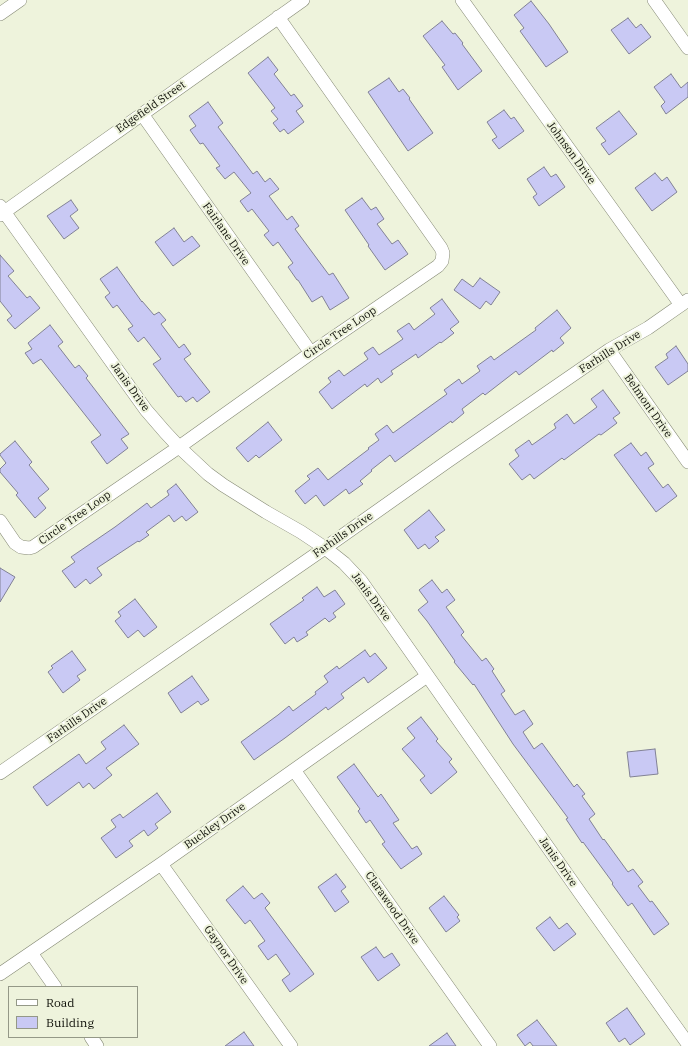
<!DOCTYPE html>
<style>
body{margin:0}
#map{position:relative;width:688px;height:1046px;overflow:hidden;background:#eef3dc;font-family:"IBM Plex Serif",serif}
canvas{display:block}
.legend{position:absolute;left:8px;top:986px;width:130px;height:52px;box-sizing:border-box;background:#eef3dc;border:1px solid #949887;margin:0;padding:5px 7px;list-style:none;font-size:12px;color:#0e0f08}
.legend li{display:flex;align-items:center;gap:8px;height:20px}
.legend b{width:20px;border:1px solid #949887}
</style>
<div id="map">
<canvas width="688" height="1046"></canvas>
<ul class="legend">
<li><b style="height:5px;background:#fff"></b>Road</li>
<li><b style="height:11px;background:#c9c9f4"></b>Building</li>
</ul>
</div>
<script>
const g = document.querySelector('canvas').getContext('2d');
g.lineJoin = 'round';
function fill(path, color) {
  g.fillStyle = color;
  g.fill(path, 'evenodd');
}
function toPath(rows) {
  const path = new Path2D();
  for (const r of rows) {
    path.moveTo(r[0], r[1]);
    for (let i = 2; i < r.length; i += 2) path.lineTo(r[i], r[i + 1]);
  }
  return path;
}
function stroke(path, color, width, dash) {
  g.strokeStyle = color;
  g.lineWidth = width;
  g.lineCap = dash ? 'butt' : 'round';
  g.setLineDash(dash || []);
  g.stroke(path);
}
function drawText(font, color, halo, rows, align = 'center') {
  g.font = font + ' "IBM Plex Serif",serif';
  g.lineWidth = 4;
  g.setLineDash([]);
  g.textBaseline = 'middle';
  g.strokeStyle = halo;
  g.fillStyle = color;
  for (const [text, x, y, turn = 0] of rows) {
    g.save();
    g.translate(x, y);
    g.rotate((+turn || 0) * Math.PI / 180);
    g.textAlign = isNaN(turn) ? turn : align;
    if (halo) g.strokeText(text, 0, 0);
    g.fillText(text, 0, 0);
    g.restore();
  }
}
const building = toPath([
 [531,1,549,24,568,52,546,67,520,31,524,28,514,15,531,1],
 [628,18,636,28,641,24,651,37,629,54,611,30,628,18],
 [442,21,453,34,455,33,463,43,462,44,482,71,458,90,442,67,445,65,423,36,442,21],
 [268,57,278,70,274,74,291,96,294,94,303,106,296,111,304,122,288,134,284,129,280,132,273,123,278,119,271,111,275,108,248,73,268,57],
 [671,74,681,88,688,82,688,97,666,114,661,106,665,102,654,87,671,74],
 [389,78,399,92,403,89,410,98,409,99,433,133,408,151,368,92,389,78],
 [208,102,223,123,218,127,253,174,257,171,265,182,270,178,279,189,269,196,287,220,292,216,299,226,295,229,329,275,333,273,349,298,330,310,322,296,312,302,298,280,297,280,288,267,293,263,278,242,273,246,264,235,269,231,252,209,248,212,240,201,251,193,234,172,225,179,216,168,220,166,203,143,200,144,190,130,196,126,189,116,208,102],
 [504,110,511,119,514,117,524,131,499,149,492,140,497,137,487,122,504,110],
 [619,111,637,134,609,155,601,144,606,141,596,128,619,111],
 [544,167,551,177,556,174,565,187,539,206,533,197,537,194,527,179,544,167],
 [655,173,662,181,667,177,677,192,652,211,635,188,655,173],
 [362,198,371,210,376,207,384,219,377,224,392,244,398,240,408,254,385,270,368,246,369,245,345,210,362,198],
 [71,200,78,210,70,216,79,228,64,239,47,216,71,200],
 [174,228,184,242,192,236,200,246,173,266,155,242,174,228],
 [0,255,14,271,8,276,27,298,30,296,40,308,15,329,7,320,12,316,0,301,0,255],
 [117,267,142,302,142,301,154,315,159,312,166,320,161,324,179,348,184,344,191,354,184,359,210,392,197,402,193,397,186,402,181,396,178,397,153,364,161,359,144,337,138,342,128,329,133,326,117,305,113,308,105,297,110,293,100,279,117,267],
 [480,278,500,292,491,305,486,301,480,309,454,290,462,279,473,287,480,278],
 [442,299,459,322,450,329,454,333,441,343,440,342,418,358,416,354,391,371,393,374,381,383,378,378,367,387,365,384,332,409,319,392,331,382,328,378,339,370,344,376,368,359,364,353,373,347,379,355,403,339,397,331,409,323,414,330,435,314,430,308,442,299],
 [557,310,571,328,560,338,564,343,553,352,552,350,519,375,516,371,485,395,483,393,462,409,464,413,452,423,451,421,395,462,390,455,371,470,372,471,360,481,363,484,349,494,346,489,324,506,316,495,305,504,295,491,310,479,307,476,318,468,328,480,369,449,368,448,379,440,375,434,387,425,393,433,447,394,444,390,459,379,462,384,480,371,477,366,491,356,494,360,536,330,535,328,557,310],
 [50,325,63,342,58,346,75,368,79,365,88,376,86,378,129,434,121,439,128,448,107,464,91,442,101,435,41,359,33,364,25,353,32,349,28,343,50,325],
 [676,346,688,364,688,371,668,385,655,367,668,358,666,354,676,346],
 [603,390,620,413,613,418,617,423,601,435,599,434,564,460,562,458,534,479,530,474,522,480,509,464,519,456,515,450,529,440,532,445,556,428,554,424,567,414,574,424,597,407,591,399,603,390],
 [268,422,282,440,259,458,256,455,248,462,236,448,268,422],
 [15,441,32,462,29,465,49,489,38,498,46,508,35,518,16,495,18,493,0,472,0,469,6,463,0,455,0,454,15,441],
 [631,443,641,456,646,452,654,464,648,468,663,488,668,484,677,496,656,512,614,455,631,443],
 [176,484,198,512,186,521,182,516,174,522,169,515,146,532,149,535,139,542,138,541,97,568,102,575,90,584,86,579,75,588,62,571,75,562,71,557,115,527,147,503,151,508,169,495,167,491,176,484],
 [429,510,445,530,435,537,439,541,429,549,425,544,418,549,404,530,429,510],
 [0,568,15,577,0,602,0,568],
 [432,580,442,593,447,589,455,600,446,607,464,632,461,635,482,661,486,658,494,669,492,671,505,691,501,694,515,715,524,710,533,724,523,732,534,749,542,743,574,787,577,784,585,794,582,796,595,814,589,819,603,840,604,839,628,872,633,869,643,882,638,886,650,902,652,901,669,924,654,935,632,903,628,906,612,884,613,883,583,842,582,843,566,819,568,818,513,744,474,684,473,685,454,662,455,661,427,621,418,610,428,602,419,590,432,580],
 [317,587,324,597,335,590,345,604,333,613,336,617,329,622,325,618,306,632,308,635,297,642,294,637,285,644,270,624,304,600,302,598,317,587],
 [135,599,157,627,144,637,138,630,128,638,115,621,121,616,118,612,135,599],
 [365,650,370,657,375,653,387,668,368,683,364,677,341,694,344,698,328,710,326,707,285,738,254,760,241,742,278,715,289,706,293,711,316,694,315,692,328,682,324,676,337,666,339,669,365,650],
 [72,651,86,670,77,676,80,680,63,693,48,672,53,668,51,666,72,651],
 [192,676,209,700,201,705,198,701,181,713,168,693,192,676],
 [421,717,438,739,436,741,452,759,449,762,457,772,431,794,420,780,425,776,402,749,415,738,407,728,421,717],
 [124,725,139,744,106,768,112,775,94,789,89,783,83,788,79,782,47,806,33,787,79,754,86,764,106,749,101,742,124,725],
 [655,749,658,774,630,777,627,752,655,749],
 [354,764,378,797,381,794,399,820,393,823,412,849,417,846,422,854,401,869,382,844,385,842,370,820,366,823,358,811,360,809,337,777,354,764],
 [157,793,171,812,155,824,158,828,148,836,144,830,129,841,133,846,116,858,101,838,116,827,111,820,120,814,123,818,157,793],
 [336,874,346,887,341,891,349,902,335,912,318,887,336,874],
 [243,886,254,899,262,893,270,903,265,908,314,974,290,992,282,980,290,974,276,954,268,960,258,946,265,941,250,920,245,924,226,900,243,886],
 [444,896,459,915,457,917,460,921,446,932,429,908,444,896],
 [550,917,559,929,567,923,576,934,554,951,536,928,550,917],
 [376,947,384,958,392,953,400,965,378,981,361,957,376,947],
 [627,1008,645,1034,630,1045,625,1038,619,1042,606,1023,627,1008],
 [537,1020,557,1046,533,1046,530,1042,525,1046,517,1035,537,1020],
 [244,1032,254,1046,225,1046,244,1032],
 [447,1033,456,1046,429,1046,447,1033]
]);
const street = toPath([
 [462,0,681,305],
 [654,0,688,48],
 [0,14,20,0],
 [142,114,311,353],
 [0,206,146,410,165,432,179,447,208,474,223,485,266,512,301,532,325,548,344,563,361,581,580,893,688,1044],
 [0,215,303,0],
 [609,350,688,462],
 [0,521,15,543,21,547,29,548,33,547,179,447,311,353,438,266,442,261,443,253,441,248,278,17],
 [294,770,490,1046],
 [0,773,325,548,448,461,609,350,648,328,688,300],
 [161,864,291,1046],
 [31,953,55,987],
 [0,974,161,864,427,676],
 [91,1037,97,1046]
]);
const streetNames = [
 ["Edgefield Street",151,107,-35],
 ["Johnson Drive",571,153,54],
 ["Fairlane Drive",226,234,55],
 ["Circle Tree Loop",340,333,-34],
 ["Farhills Drive",610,352,-32],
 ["Janis Drive",130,387,54],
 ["Belmont Drive",648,406,55],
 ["Circle Tree Loop",75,518,-35],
 ["Farhills Drive",343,535,-35],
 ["Janis Drive",371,597,53],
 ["Farhills Drive",77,720,-35],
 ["Buckley Drive",215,826,-35],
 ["Janis Drive",558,862,55],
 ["Clarawood Drive",392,908,55],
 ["Gaynor Drive",226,955,55]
];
fill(building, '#c9c9f4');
stroke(building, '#818195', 1);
stroke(street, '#848874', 14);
stroke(street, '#fff', 13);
drawText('11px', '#0e0f08', '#eef3dc', streetNames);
</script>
